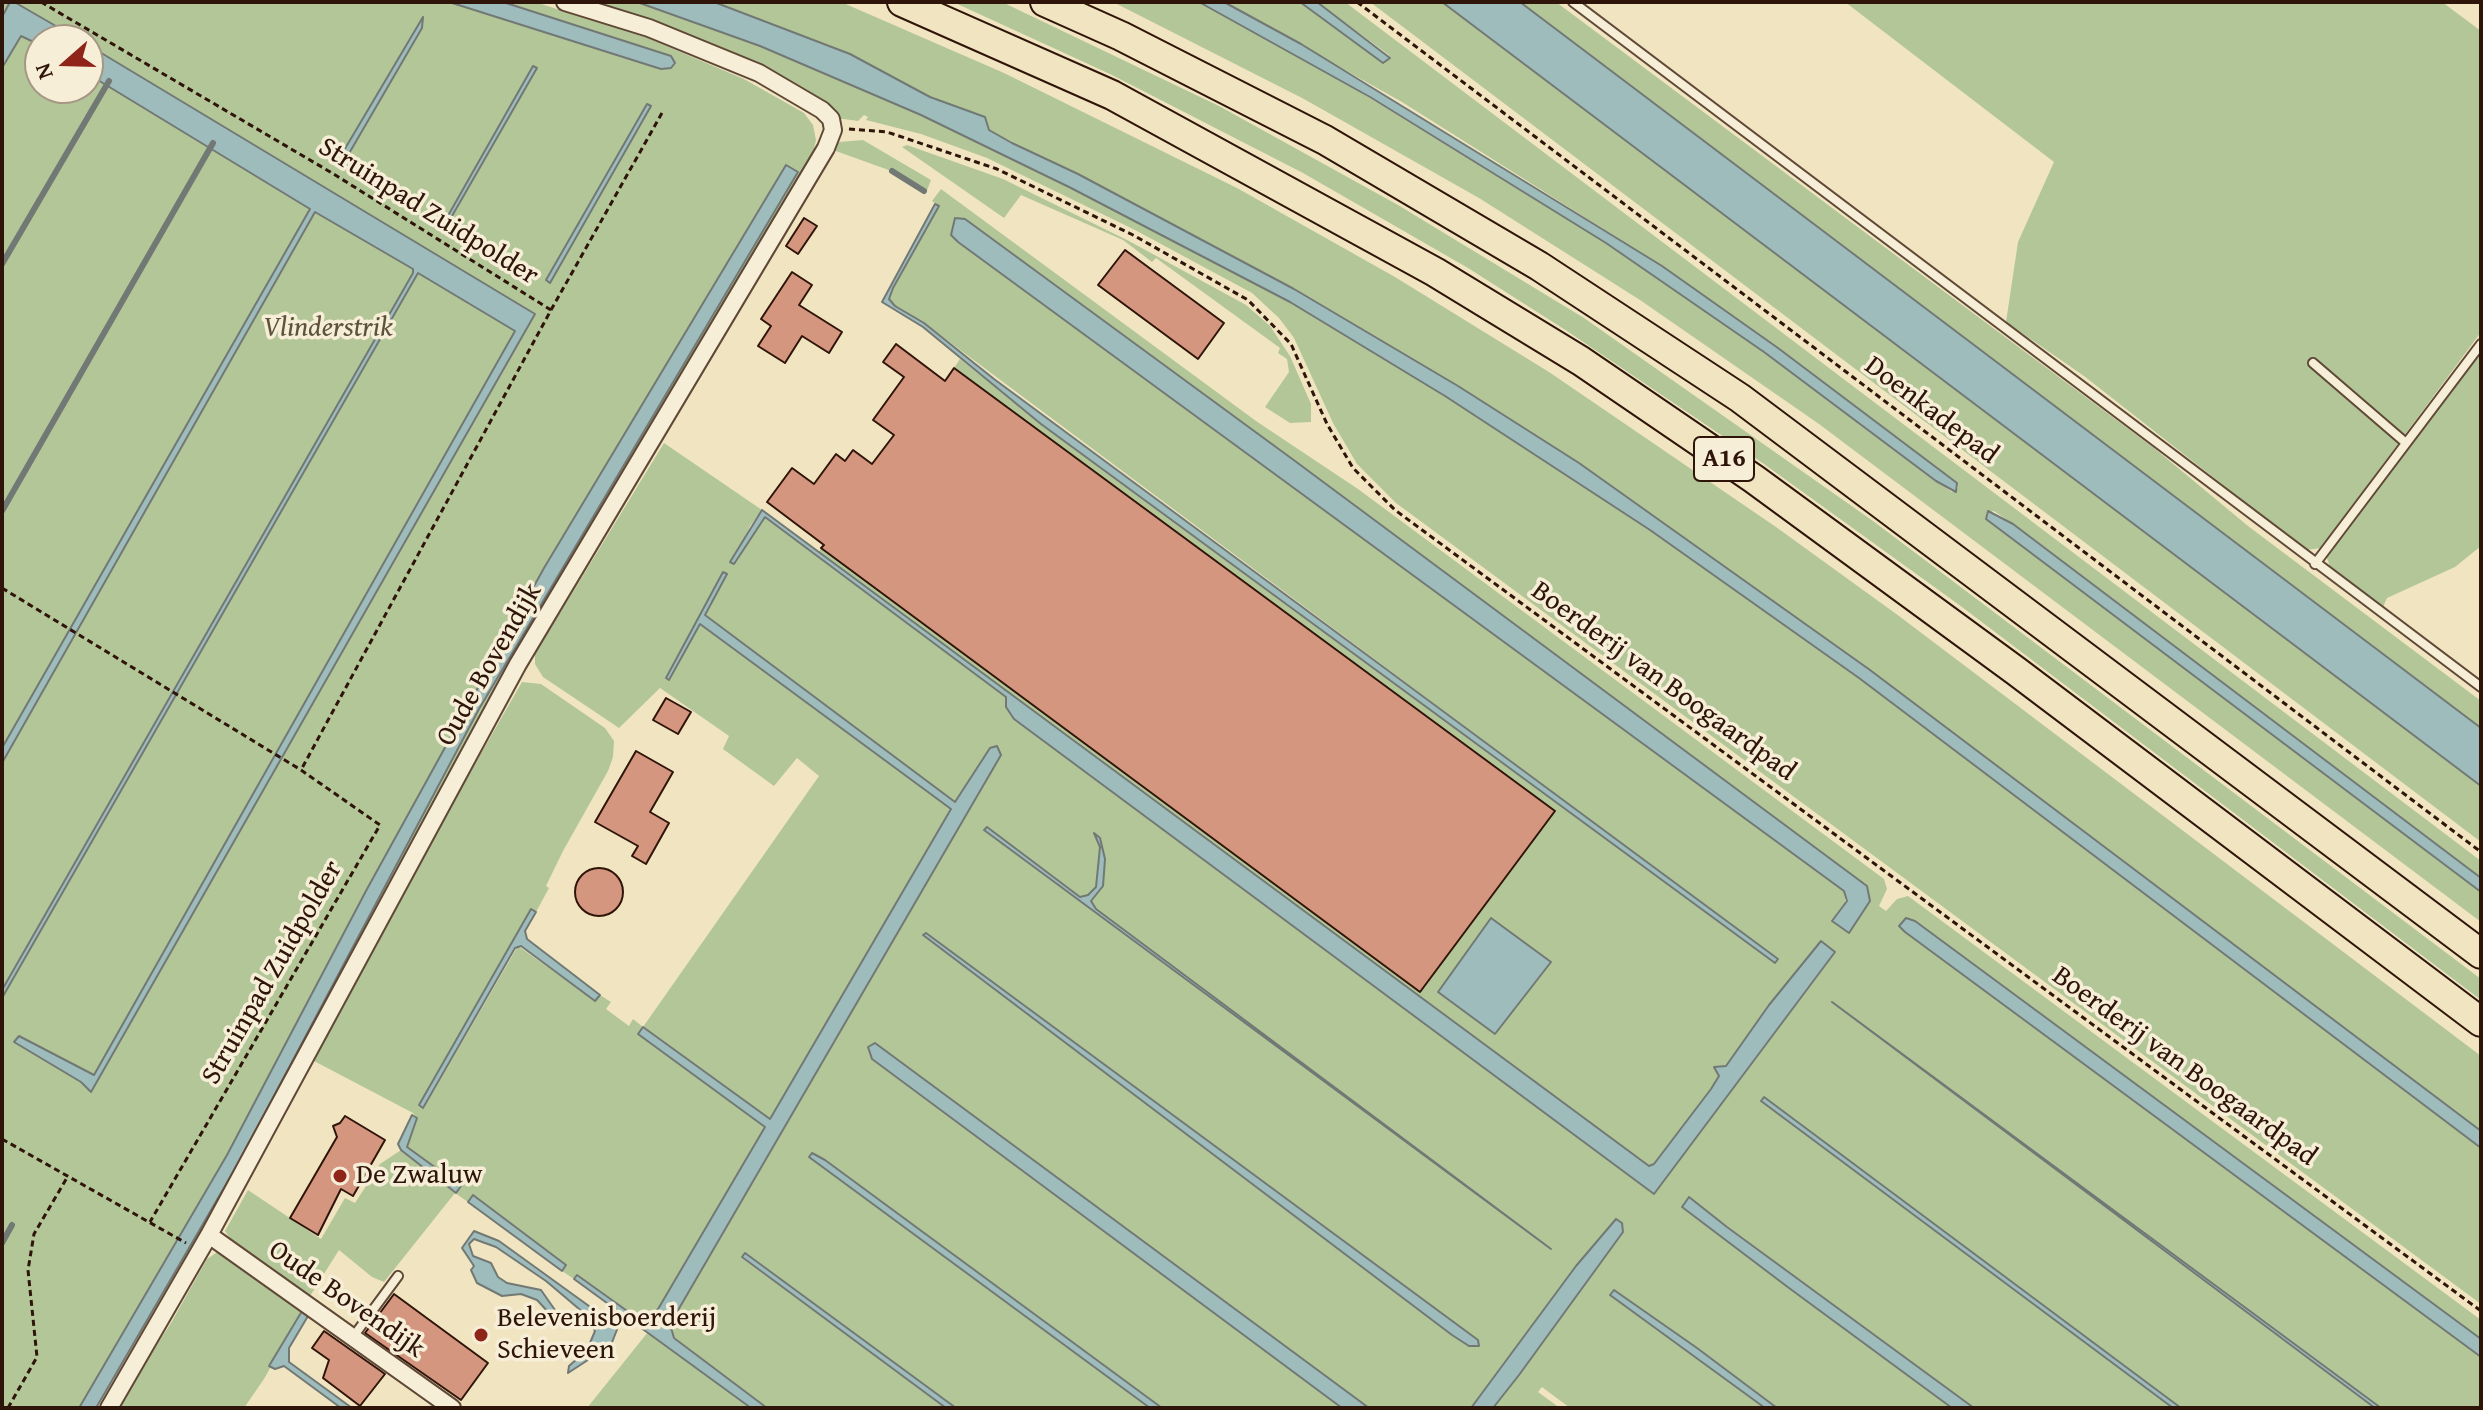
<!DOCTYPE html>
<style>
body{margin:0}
#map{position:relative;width:2483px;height:1410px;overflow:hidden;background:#f1e5c1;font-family:"Gentium Book Plus",serif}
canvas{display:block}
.frame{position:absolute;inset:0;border:4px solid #2f1409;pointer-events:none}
.north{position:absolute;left:24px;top:24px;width:80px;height:80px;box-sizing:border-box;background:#f6eed7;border:2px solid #a69785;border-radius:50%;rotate:250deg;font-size:22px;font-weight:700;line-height:32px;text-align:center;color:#2f1409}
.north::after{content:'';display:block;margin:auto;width:28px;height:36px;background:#8f2418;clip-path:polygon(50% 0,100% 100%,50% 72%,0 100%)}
</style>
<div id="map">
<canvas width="2483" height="1410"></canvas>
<div class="frame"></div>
<div class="north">N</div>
</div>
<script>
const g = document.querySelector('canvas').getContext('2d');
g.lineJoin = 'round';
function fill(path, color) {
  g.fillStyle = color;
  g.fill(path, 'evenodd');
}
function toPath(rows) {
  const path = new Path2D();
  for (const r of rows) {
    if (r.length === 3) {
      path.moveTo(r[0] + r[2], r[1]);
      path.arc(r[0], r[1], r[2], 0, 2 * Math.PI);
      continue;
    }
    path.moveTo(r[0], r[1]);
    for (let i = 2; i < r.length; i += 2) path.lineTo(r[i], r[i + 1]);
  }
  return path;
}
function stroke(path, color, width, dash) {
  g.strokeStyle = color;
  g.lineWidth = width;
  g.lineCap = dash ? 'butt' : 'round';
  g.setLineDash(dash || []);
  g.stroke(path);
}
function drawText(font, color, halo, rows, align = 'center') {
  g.font = font + ' "Gentium Book Plus",serif';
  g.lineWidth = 7;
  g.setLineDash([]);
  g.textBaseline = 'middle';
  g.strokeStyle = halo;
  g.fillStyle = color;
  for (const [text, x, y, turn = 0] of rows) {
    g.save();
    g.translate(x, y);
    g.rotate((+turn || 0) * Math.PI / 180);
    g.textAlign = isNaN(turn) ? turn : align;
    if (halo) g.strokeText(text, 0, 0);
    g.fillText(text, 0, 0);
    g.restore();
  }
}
const green = toPath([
 [2,2,535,2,645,37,744,79,804,113,813,125,816,140,812,157,596,516,479,719,348,957,255,1141,198,1239,195,1238,278,1090,383,888,84,1408,2,1408],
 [40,40,88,40,88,88,40,88],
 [594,2,637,2,760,46,921,115,1071,188,1290,302,1445,396,1650,530,1859,678,2481,1148,2481,1304,1396,503,1357,464,1333,423,1294,338,1279,318,1252,293,1135,230,987,158,921,134,866,120,868,117,864,115,858,121,836,118,732,54,667,26],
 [714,2,841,2,1004,73,1237,188,1395,277,1549,372,1776,527,1899,616,2481,1056,2481,1131,1870,670,1579,463,1458,386,1294,289,989,130,985,117,930,97,850,54],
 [953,2,1002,2,1219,106,1398,205,1584,318,1873,521,2481,979,2481,1000,1962,607,1764,464,1567,331,1468,268,1303,173,1110,74],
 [1113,2,1199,2,1298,54,1606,243,1764,352,1936,481,1952,492,1958,488,1957,483,1778,348,1662,266,1402,102,1224,2,1300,2,1383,63,1389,55,1317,2,1345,2,2481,861,2481,878,2013,524,1994,511,1986,513,1986,519,2481,892,2481,922,1819,424,1640,300,1479,198,1304,99],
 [1370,2,1442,2,2470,778,2481,786,2481,842],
 [1520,2,1556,2,2154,448,2248,526,2481,701,2481,728],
 [1845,2,2442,2,2481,31,2481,332,2321,548,2306,550,2084,376,2006,322,2018,242,2054,162],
 [863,140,931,180,926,193,897,173,833,150,839,142],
 [907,145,1003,179,1129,241,1246,305,1270,326,1290,356,1311,404,1311,422,1290,423,1265,407,1289,372,1287,359,1278,353,1280,348,1156,258,1152,262,1123,240,1021,195,1004,218,902,147],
 [941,189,1256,421,1358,489,1884,879,1887,889,1879,906,1886,911,1897,899,1908,896,2481,1320,2481,1339,1915,921,1905,932,2481,1357,2481,1408,2381,1408,1832,1003,2375,1408,2181,1408,1764,1097,1762,1102,2173,1408,1974,1408,1689,1198,1682,1208,1952,1408,1777,1408,1697,1348,1611,1292,1611,1296,1765,1408,1570,1408,1542,1387,1538,1392,1560,1408,1493,1408,1623,1232,1616,1219,1576,1266,1471,1408,1369,1408,875,1043,872,1060,1342,1408,1162,1408,812,1153,810,1157,1150,1408,956,1408,745,1253,742,1258,946,1408,767,1408,674,1337,670,1324,1001,755,990,748,955,803,705,615,726,574,666,678,670,680,700,624,951,809,770,1119,644,1027,639,1034,765,1127,651,1321,644,1323,578,1276,574,1279,562,1271,566,1266,473,1195,468,1202,455,1193,384,1282,372,1277,339,1250,310,1296,235,1246,225,1231,248,1190,321,1239,345,1198,355,1203,380,1164,401,1150,455,1193,461,1187,407,1147,417,1118,413,1113,314,1061,410,877,522,682,541,684,605,728,614,741,613,757,608,771,563,851,546,886,549,888,536,912,531,910,419,1105,424,1108,518,946,595,1001,600,995,611,1002,606,1009,629,1026,633,1019,643,1027,819,776,797,758,774,786,723,749,729,736,660,688,619,728,543,677,535,664,535,654,664,443,762,510,750,526,734,563,764,517,1007,697,1005,702,1014,719,1654,1193,1834,952,1789,981,1726,1066,1717,1071,1719,1076,1711,1089,1654,1164,1649,1166,819,552,821,548,1420,992,1554,812,954,368,960,359,1041,424,1562,807,1775,963,1778,960,924,323,895,306,889,299,893,288,939,206,932,201],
 [958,242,1870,902,1849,933,1844,891],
 [926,933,1478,1340,1452,1335,924,936],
 [2481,351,2481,546,2455,567,2387,598,2383,607,2331,570,2326,555],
 [219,1251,305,1306,264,1379,244,1408,115,1408,171,1323,207,1259],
 [648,1332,751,1408,587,1408]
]);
const water = toPath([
 [10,2,16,3,80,40,40,40,40,45,21,36,2,68,2,17,10,2],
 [449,2,503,2,671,56,675,63,671,68,661,69,449,2],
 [637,2,714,2,850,54,930,97,985,117,989,130,1012,143,1078,174,1294,289,1458,386,1579,463,1870,670,2481,1131,2481,1148,1859,678,1650,530,1445,396,1290,302,1071,188,921,115,760,46,637,2],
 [1199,2,1224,2,1301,44,1662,266,1778,348,1957,483,1956,492,1936,481,1764,352,1606,243,1370,97,1199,2],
 [1300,2,1317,2,1390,58,1383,63,1300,2],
 [1442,2,1520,2,2481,728,2481,786,1442,2],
 [423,17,422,28,344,162,340,160,343,152,423,17],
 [88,45,535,314,91,1092,81,1082,14,1042,19,1036,94,1075,515,331,418,273,2,998,2,990,413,273,413,269,315,212,2,763,2,748,310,209,88,74,88,45],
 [533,66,537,68,448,223,445,221,533,66],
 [647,104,651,106,550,283,546,280,647,104],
 [786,165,798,172,479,709,239,1162,96,1408,79,1408,227,1155,367,889,544,568,786,165],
 [935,204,939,206,893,288,889,299,895,306,924,323,994,379,1778,959,1775,963,1041,424,923,327,882,302,935,204],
 [955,218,965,219,1295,461,1867,886,1870,901,1849,933,1832,921,1847,901,1844,891,958,242,951,235,955,218],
 [762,510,1649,1166,1654,1164,1711,1089,1719,1076,1714,1067,1726,1066,1769,1005,1821,941,1835,952,1654,1194,1014,719,1006,707,1006,697,765,517,734,564,730,562,762,510],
 [1988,511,2013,524,2481,878,2481,892,1986,519,1988,511],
 [723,572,727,574,705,615,955,802,990,748,997,746,1001,755,670,1324,674,1338,767,1408,751,1408,574,1279,577,1275,644,1323,651,1321,765,1127,638,1034,643,1027,770,1119,951,809,700,624,669,680,666,678,723,572],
 [987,827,1080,897,1088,895,1096,887,1100,847,1094,833,1100,838,1105,859,1103,886,1091,901,1096,909,1551,1249,984,830,987,827],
 [531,909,536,912,525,931,527,939,600,995,595,1001,521,946,515,948,423,1108,419,1105,531,909],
 [1491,918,1551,962,1495,1034,1438,992,1491,918],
 [1906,918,1915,921,2481,1339,2481,1357,1905,932,1899,926,1906,918],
 [926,933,1478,1340,1479,1346,1469,1346,1452,1335,923,935,926,933],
 [1832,1002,2381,1408,2375,1408,1832,1002],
 [875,1043,1369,1408,1342,1408,872,1059,868,1047,875,1043],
 [1764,1097,2181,1408,2173,1408,1761,1101,1764,1097],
 [412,1115,417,1118,407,1147,461,1186,456,1193,401,1150,398,1144,412,1115],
 [812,1153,825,1160,1162,1408,1150,1408,809,1157,812,1153],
 [473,1195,566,1265,562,1271,468,1202,473,1195],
 [1689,1197,1727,1227,1974,1408,1952,1408,1789,1288,1682,1207,1689,1197],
 [1616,1219,1622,1223,1623,1232,1519,1375,1493,1408,1471,1408,1576,1266,1616,1219],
 [474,1231,499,1241,618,1327,611,1345,568,1373,569,1366,587,1350,595,1331,585,1314,546,1281,496,1247,474,1239,469,1244,473,1256,491,1263,498,1277,507,1283,541,1290,555,1310,558,1325,552,1325,550,1314,537,1300,521,1294,502,1296,477,1283,471,1270,474,1266,462,1248,474,1231],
 [745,1253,956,1408,946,1408,742,1257,745,1253],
 [1614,1290,1697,1348,1777,1408,1765,1408,1610,1295,1614,1290],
 [305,1306,311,1311,289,1348,289,1362,352,1408,341,1408,284,1366,275,1369,269,1366,305,1306]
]);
const stream = toPath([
 [892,171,924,191],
 [2,264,109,81],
 [2,511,213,143],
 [2,1243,12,1225]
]);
const building = toPath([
 [804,218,817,226,798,254,786,246,804,218],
 [1125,250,1224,323,1198,359,1098,285,1125,250],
 [792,272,812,285,799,305,842,332,829,353,802,336,785,363,758,346,771,326,761,319,792,272],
 [896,344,945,381,954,368,1555,811,1420,992,821,548,824,545,767,502,792,468,814,484,836,454,845,461,853,450,872,464,894,435,873,420,904,377,883,362,896,344],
 [666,698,691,712,678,734,653,720,666,698],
 [636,751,673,772,650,812,669,823,646,864,632,856,638,846,595,822,636,751],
 [599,892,24],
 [345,1116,385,1140,353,1196,341,1189,318,1235,290,1218,337,1137,333,1126,340,1123,345,1116],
 [394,1294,488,1363,461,1400,365,1333,394,1294],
 [324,1331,385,1374,360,1406,323,1378,329,1360,312,1348,324,1331]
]);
const path = toPath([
 [41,2,332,173,551,310,301,770],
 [1357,2,2481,852],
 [849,129,887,132,997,169,1133,235,1248,300,1291,344,1327,424,1353,468,1395,510,2481,1311],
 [551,310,662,113],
 [2,588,301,770,380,825,150,1222],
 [2,1139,186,1243],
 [8,1408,37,1357,28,1270,34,1234,68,1176]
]);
const service = toPath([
 [1573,2,2481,687],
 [2313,363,2406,443],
 [2315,564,2481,344],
 [353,1337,398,1276]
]);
const minor = toPath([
 [209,1235,452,1408],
 [109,1408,209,1235,518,664,826,148,833,130,831,119,822,110,759,73,649,28,565,2]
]);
const motorway = toPath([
 [902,2,1112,95,1435,272,1581,361,1754,479,2016,671,2481,1022],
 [1045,2,1121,36,1325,140,1539,266,1740,398,2481,954]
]);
const markers = [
 [340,1176,8,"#8f2418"],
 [481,1335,8,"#8f2418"]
];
const shields = [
 [1724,459,60]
];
const shieldNames = [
 ["A16",1724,459]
];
const streetNames = [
 ["Struinpad Zuidpolder",428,212,32],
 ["Doenkadepad",1931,411,37],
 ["Oude Bovendijk",490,665,-60],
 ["Boerderij van Boogaardpad",1663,682,36],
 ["Struinpad Zuidpolder",273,973,-60],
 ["Boerderij van Boogaardpad",2184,1067,36],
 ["Oude Bovendijk",346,1300,35]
];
const parkNames = [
 ["Vlinderstrik",328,329]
];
const poiNames = [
 ["De Zwaluw",356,1176],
 ["Belevenisboerderij",497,1319],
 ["Schieveen",497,1351]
];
fill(green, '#b3c698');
fill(water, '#9fbcbd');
stroke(water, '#727975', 2);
stroke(stream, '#727975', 6);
fill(building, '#d4967f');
stroke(building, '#2f1409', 2);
stroke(service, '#604837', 12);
stroke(minor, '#604837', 20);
stroke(motorway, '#2f1409', 32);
stroke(path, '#2f1409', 3, [6, 4]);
stroke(service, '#f6eed7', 8);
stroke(minor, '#f6eed7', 16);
stroke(motorway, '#f1e5c1', 28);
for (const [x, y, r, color] of markers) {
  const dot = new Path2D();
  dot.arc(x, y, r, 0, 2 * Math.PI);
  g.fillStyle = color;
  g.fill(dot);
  stroke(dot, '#f6eed7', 3);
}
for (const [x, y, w] of shields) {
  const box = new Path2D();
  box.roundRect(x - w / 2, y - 22, w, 44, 6);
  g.fillStyle = '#f6eed7';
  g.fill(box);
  stroke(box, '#2f1409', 2);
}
drawText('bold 26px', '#2f1409', null, shieldNames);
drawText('28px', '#2f1409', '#f6eed7', streetNames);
drawText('italic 28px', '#5d523b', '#f6eed7', parkNames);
drawText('28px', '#2f1409', '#f6eed7', poiNames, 'left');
</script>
